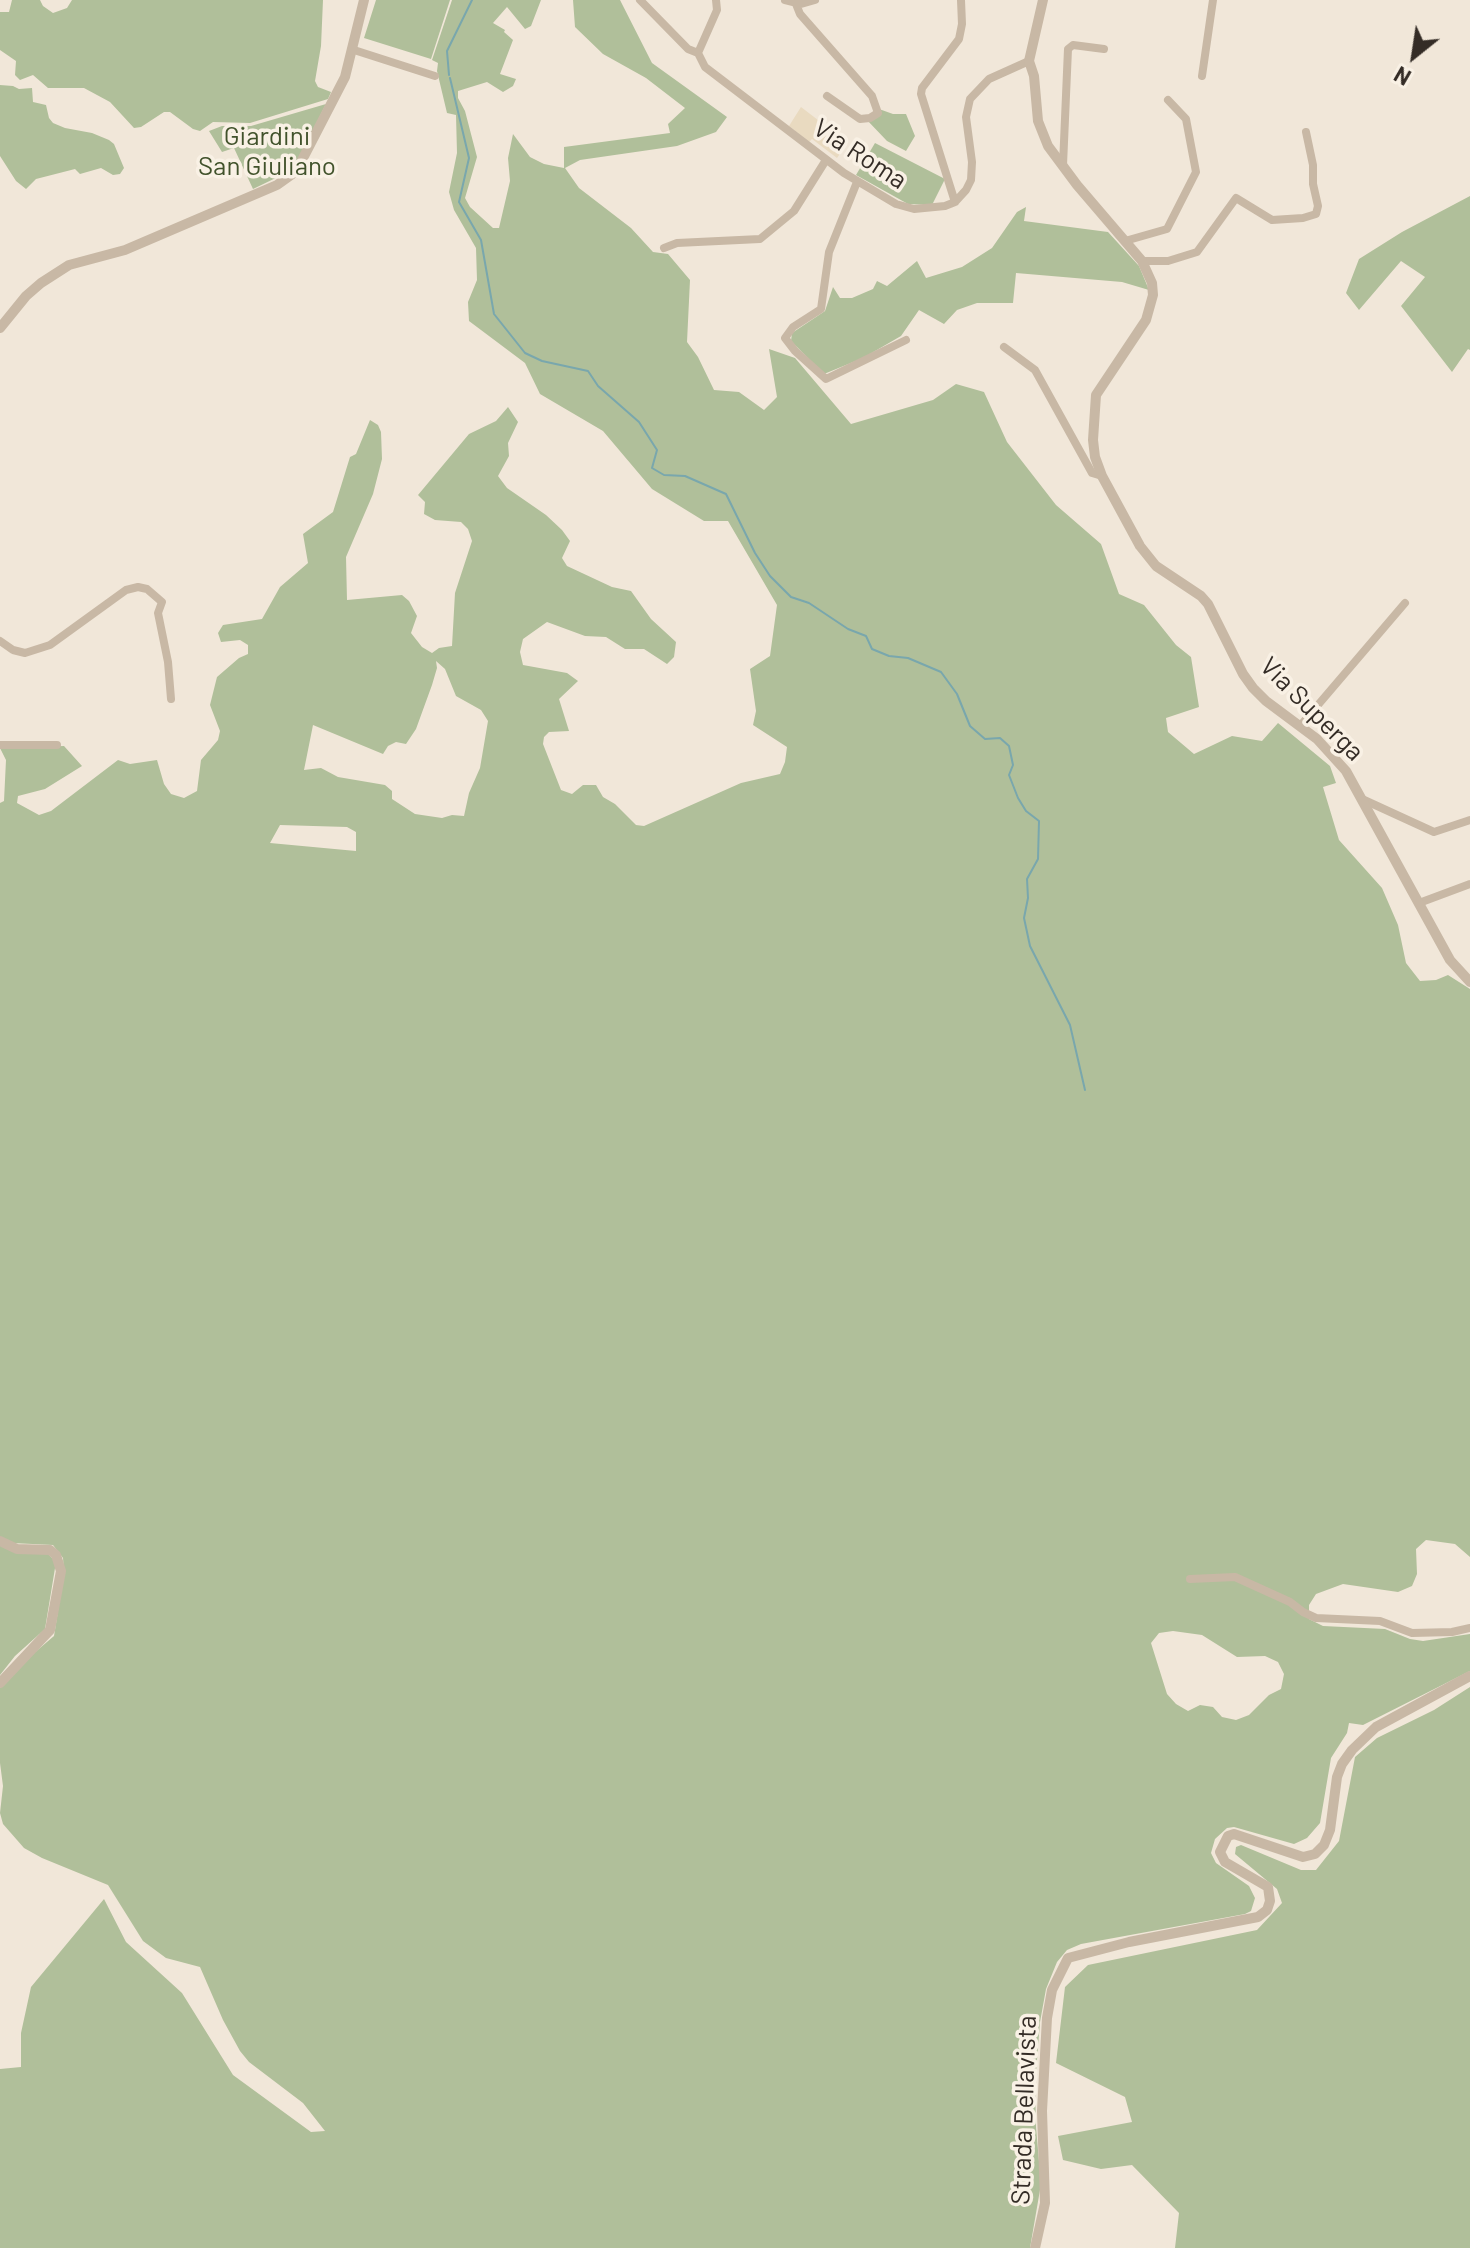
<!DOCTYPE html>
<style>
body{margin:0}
#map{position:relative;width:1470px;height:2248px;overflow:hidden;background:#f1e7d9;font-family:Barlow,sans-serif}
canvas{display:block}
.north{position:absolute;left:1374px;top:16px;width:80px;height:80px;-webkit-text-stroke:6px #f9f1e5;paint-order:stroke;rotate:210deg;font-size:22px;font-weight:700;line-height:32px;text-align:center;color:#342c26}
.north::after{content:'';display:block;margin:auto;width:28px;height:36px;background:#342c26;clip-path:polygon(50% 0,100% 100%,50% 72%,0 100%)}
</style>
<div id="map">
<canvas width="1470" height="2248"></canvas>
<div class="north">N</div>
</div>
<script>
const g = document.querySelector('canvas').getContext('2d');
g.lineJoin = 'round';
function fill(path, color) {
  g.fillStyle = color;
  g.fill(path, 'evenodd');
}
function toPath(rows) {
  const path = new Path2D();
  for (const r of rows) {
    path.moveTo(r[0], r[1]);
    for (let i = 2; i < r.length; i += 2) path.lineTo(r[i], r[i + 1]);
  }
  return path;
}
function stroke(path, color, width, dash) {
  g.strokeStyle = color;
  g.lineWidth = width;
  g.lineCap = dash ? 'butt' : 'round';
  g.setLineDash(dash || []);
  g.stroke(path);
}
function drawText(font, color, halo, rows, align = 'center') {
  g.font = font + ' Barlow,sans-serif';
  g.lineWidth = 7;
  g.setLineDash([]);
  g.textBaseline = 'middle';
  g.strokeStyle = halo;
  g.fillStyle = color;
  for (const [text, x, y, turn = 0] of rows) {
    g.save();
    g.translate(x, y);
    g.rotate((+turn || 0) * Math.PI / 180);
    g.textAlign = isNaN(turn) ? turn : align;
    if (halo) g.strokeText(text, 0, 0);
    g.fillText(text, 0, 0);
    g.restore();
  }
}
const green = toPath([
 [12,0,40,0,43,6,53,13,67,8,72,0,323,0,321,46,315,81,318,87,331,92,328,99,250,123,213,122,200,131,193,129,170,112,164,112,141,127,134,128,110,102,84,88,48,88,33,75,20,80,15,75,16,61,0,50,0,12,9,12],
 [376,0,450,0,431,59,364,38],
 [452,0,541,0,531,26,525,29,507,7,493,23,505,30,504,32,513,40,500,74,516,79,513,86,503,92,487,82,458,91,458,98,465,111,477,157,465,198,470,207,493,228,499,228,510,181,508,158,513,134,530,157,544,164,564,168,564,147,670,133,668,124,685,108,646,78,603,54,575,27,573,0,620,0,652,63,727,117,716,132,677,146,580,160,565,168,579,188,631,228,653,252,668,254,690,280,687,342,698,357,714,390,739,392,764,410,777,397,769,349,795,358,851,424,933,400,956,384,984,392,1007,442,1056,505,1101,544,1119,594,1144,605,1176,645,1191,657,1199,707,1166,718,1168,732,1194,754,1232,736,1262,741,1278,723,1330,766,1336,783,1323,787,1339,840,1382,888,1398,925,1406,963,1420,981,1436,980,1448,975,1470,989,1470,1557,1455,1544,1426,1540,1416,1549,1417,1574,1412,1586,1398,1592,1343,1584,1316,1594,1309,1605,1309,1619,1323,1626,1385,1629,1410,1639,1423,1641,1470,1634,1470,1671,1363,1725,1349,1723,1347,1733,1331,1758,1320,1823,1307,1838,1294,1844,1234,1827,1227,1828,1215,1839,1211,1853,1216,1863,1249,1886,1255,1898,1251,1911,1245,1914,1081,1944,1067,1950,1057,1962,1046,1989,1040,2022,1035,2085,1036,2127,1041,2184,1030,2248,0,2248,0,2069,21,2067,21,2033,31,1987,104,1899,126,1942,182,1993,233,2075,311,2132,325,2131,303,2103,249,2062,240,2051,223,2020,200,1967,166,1958,143,1941,108,1885,42,1858,24,1848,3,1824,0,1813,3,1786,0,1763,0,1688,20,1665,54,1636,64,1573,63,1558,53,1545,12,1543,0,1537,0,803,4,801,6,760,0,748,64,746,82,766,45,789,18,796,17,803,39,815,51,811,118,760,130,764,157,760,164,784,171,794,184,798,197,791,201,760,218,740,220,731,210,705,217,677,239,658,248,654,248,645,240,640,221,642,218,633,223,625,262,619,280,587,308,563,303,534,333,512,350,457,356,454,370,420,378,425,381,432,382,459,373,494,346,557,347,600,402,595,409,601,417,616,411,633,422,647,432,653,439,648,452,646,455,593,472,541,468,529,461,522,435,520,424,514,425,502,418,495,469,434,496,421,508,407,518,422,508,443,509,456,498,476,507,488,546,515,562,530,570,541,562,558,567,566,612,587,631,591,651,619,676,642,674,657,667,664,644,649,625,649,606,637,585,636,547,622,523,639,520,652,523,665,567,673,578,681,559,699,569,731,549,732,544,737,543,744,561,790,572,794,583,785,596,785,603,797,615,804,636,825,644,826,741,783,780,774,785,762,787,747,753,725,756,711,750,669,770,656,777,605,728,521,704,521,652,489,603,431,540,394,525,363,469,321,468,302,477,280,476,248,454,210,449,192,457,153,456,115,447,113,437,71,438,63,432,60],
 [436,661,445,669,456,696,481,710,488,721,480,768,469,793,464,816,452,815,442,818,415,814,392,799,392,791,385,785,338,777,321,768,304,770,313,725,383,754,388,746,396,742,406,744,416,729,432,685,437,668],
 [280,825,347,827,356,832,356,851,270,843],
 [1173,1631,1202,1635,1237,1657,1265,1656,1278,1662,1284,1674,1281,1689,1269,1695,1249,1715,1236,1720,1222,1717,1213,1707,1200,1705,1188,1711,1176,1704,1167,1694,1151,1643,1159,1633],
 [0,85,13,86,19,89,32,88,33,102,46,105,49,118,53,123,65,128,92,133,109,140,114,144,124,168,120,174,113,175,101,168,80,174,75,169,36,179,26,189,16,181,0,156],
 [326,104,297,161,284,174,253,189,234,148,222,152,209,131,222,126,251,126],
 [879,109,893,114,906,114,915,136,906,151,887,141,866,119],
 [875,143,945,179,932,205,908,204,856,175],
 [1470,196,1470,350,1468,349,1452,372,1401,306,1425,277,1401,261,1359,310,1346,293,1359,259,1402,232],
 [1026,207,1024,221,1108,232,1139,266,1149,290,1122,282,1016,273,1013,303,977,303,957,310,944,324,919,310,901,336,863,358,824,374,791,341,792,333,825,311,833,287,840,298,852,298,873,289,877,281,887,286,917,261,926,278,962,267,992,248,1017,212],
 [0,1545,48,1554,56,1562,45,1629,15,1656,0,1675],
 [1470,1687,1470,2248,1175,2248,1179,2213,1132,2165,1101,2169,1063,2160,1058,2136,1132,2122,1125,2097,1056,2063,1065,1987,1088,1965,1257,1930,1282,1903,1277,1889,1235,1854,1236,1847,1241,1845,1301,1870,1316,1870,1339,1841,1355,1757,1377,1738,1434,1710]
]);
const plaza = toPath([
 [801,107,848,143,837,158,812,139,809,142,789,126]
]);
const stream = toPath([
 [449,75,447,51,472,0],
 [450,78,469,158,459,202,481,240,494,314,525,353,542,361,588,371,598,386,639,422,657,450,652,468,664,475,685,476,726,494,755,553,770,576,791,597,809,603,848,629,866,636,872,649,889,656,908,658,941,672,957,694,970,726,985,739,1000,738,1009,746,1013,765,1009,775,1018,798,1026,811,1039,821,1038,859,1027,879,1028,898,1024,918,1030,946,1070,1025,1085,1090]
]);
const minor = toPath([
 [640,0,688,49,698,53],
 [716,0,717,10,698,53,705,67,844,173,896,204,914,209,945,206,955,202,966,190,971,180,972,162,966,117,970,99,989,79,1029,61],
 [785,0,801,4,815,0],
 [796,4,800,14,872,96,878,113,870,118,860,119,827,96],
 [354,50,435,76],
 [1202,76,1213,0],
 [1063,165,1068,49,1073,45,1104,49],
 [857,182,829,252,821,309,793,327,785,338,795,351,826,379,906,340],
 [955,202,921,94,922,88,959,39,962,24,961,0],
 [1125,241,1167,229,1196,172,1186,119,1168,100],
 [664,248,677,243,760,239,794,211,826,160],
 [1142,261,1168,261,1197,252,1236,198,1272,220,1303,218,1316,214,1318,206,1313,184,1313,165,1306,132],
 [1004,347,1035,370,1092,473,1102,476],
 [0,641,13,650,25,653,50,645,126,590,138,587,147,589,162,602,158,613,168,662,171,699],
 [1300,726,1405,603],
 [0,745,57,745],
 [1362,799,1434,832,1470,820],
 [1419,903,1470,884],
 [1190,1579,1235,1577,1290,1602,1303,1612,1316,1618,1380,1621,1412,1633,1452,1632,1470,1628]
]);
const tertiary = toPath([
 [1043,0,1029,61,1034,76,1038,121,1048,146,1077,185,1142,261,1152,283,1153,295,1146,320,1096,395,1093,440,1095,457,1102,476,1140,546,1156,566,1201,596,1208,604,1243,674,1253,688,1266,701,1317,739,1346,771,1450,960,1470,982],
 [0,328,26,296,41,283,69,265,125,250,277,185,291,175,300,164,345,77,364,0],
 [0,1541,17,1549,50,1550,56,1555,61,1571,50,1630,0,1683],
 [1035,2248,1045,2203,1042,2111,1047,2018,1052,1990,1068,1958,1129,1942,1258,1917,1267,1910,1270,1901,1268,1887,1225,1862,1220,1852,1228,1836,1234,1834,1303,1857,1315,1854,1324,1845,1330,1830,1337,1777,1342,1764,1352,1750,1376,1727,1470,1676]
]);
const parkNames = [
 ["Giardini",267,136],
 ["San Giuliano",267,166]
];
const streetNames = [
 ["Via Roma",860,154,33],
 ["Via Superga",1312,709,45],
 ["Strada Bellavista",1024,2110,-88]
];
fill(green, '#b0bf9a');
fill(plaza, '#e9dac0');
stroke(stream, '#79a7ad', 2);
stroke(minor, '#c8b8a5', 8);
stroke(tertiary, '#c8b8a5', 10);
drawText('26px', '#41522b', '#f9f1e5', parkNames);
drawText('26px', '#342c26', '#f9f1e5', streetNames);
</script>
